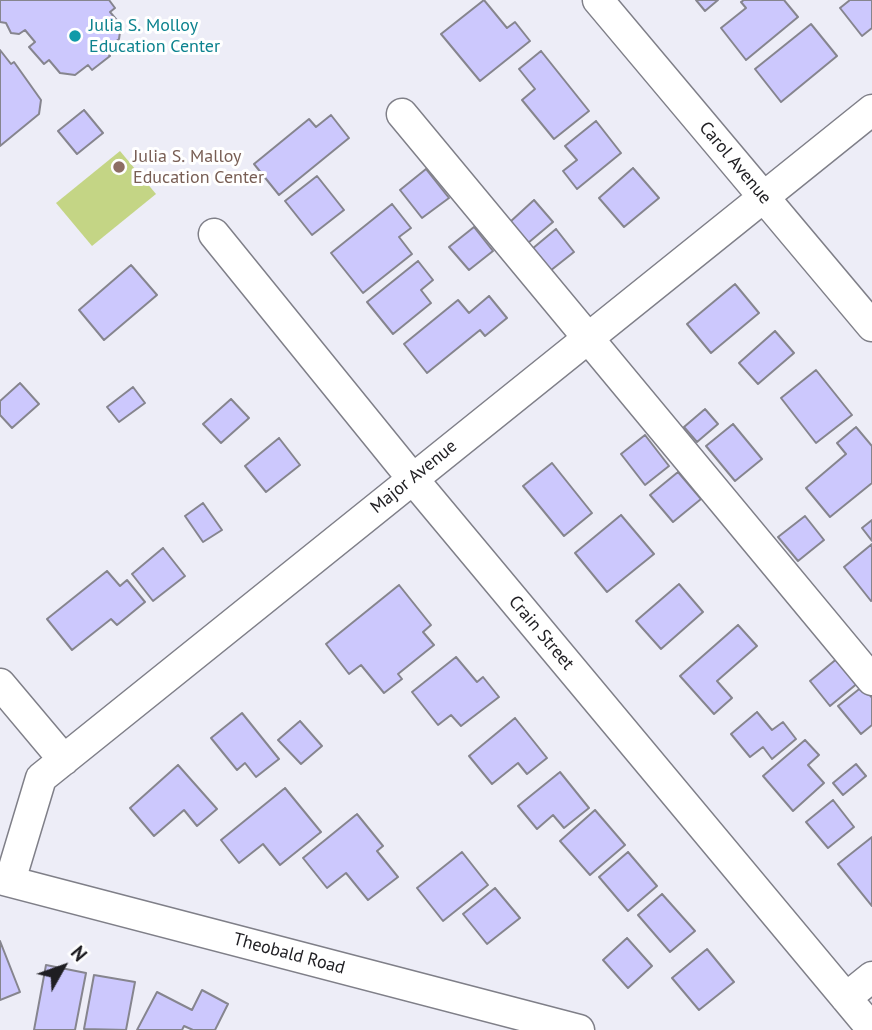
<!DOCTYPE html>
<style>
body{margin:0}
#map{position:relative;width:872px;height:1030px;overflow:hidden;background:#ededf7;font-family:"PT Sans",sans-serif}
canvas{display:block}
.north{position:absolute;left:28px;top:932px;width:70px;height:70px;-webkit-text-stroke:5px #fff;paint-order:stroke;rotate:50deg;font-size:19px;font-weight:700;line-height:28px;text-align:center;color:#1f1e22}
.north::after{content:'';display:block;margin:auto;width:24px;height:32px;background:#1f1e22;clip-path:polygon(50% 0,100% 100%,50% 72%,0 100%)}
</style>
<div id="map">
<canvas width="872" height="1030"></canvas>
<div class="north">N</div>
</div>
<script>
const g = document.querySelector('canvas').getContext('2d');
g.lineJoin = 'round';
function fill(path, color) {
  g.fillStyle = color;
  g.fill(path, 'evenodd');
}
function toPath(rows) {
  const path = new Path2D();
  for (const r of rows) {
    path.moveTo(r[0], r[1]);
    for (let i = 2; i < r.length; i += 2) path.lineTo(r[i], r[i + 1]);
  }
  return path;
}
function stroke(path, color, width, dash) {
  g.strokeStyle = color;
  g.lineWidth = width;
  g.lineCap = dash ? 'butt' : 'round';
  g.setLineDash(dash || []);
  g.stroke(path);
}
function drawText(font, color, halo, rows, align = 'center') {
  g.font = font + ' "PT Sans",sans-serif';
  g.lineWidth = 6;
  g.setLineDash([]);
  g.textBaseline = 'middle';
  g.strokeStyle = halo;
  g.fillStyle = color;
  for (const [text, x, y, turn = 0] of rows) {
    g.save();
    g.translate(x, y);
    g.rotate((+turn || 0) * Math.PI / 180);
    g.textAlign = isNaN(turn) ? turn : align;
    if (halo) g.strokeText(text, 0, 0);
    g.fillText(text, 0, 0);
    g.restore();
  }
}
const green = toPath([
 [120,151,156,194,92,246,56,203]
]);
const building = toPath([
 [0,0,109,0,115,8,110,12,121,25,119,39,105,50,110,56,92,70,88,65,75,75,60,73,49,60,44,64,29,47,35,42,25,30,19,34,11,33,6,23,0,22,0,0],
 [484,0,507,28,515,22,530,41,480,81,441,34,484,0],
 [696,0,718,0,705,11,696,0],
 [744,0,784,0,798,17,746,60,721,28,746,8,741,2,744,0],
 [850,0,872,0,872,28,862,36,840,8,850,0],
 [811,24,837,56,781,102,755,69,811,24],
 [0,50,11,64,14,62,41,100,39,114,0,146,0,50],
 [541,51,589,111,554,139,522,100,535,89,519,69,541,51],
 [84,110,103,133,77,154,58,131,84,110],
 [331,115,349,138,279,195,254,164,309,119,316,127,331,115],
 [596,121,621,153,577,189,563,171,577,160,565,146,596,121],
 [633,168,659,198,624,227,599,198,633,168],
 [426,169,449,198,422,218,400,190,426,169],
 [317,176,344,210,312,235,285,201,317,176],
 [534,200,553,222,528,243,510,222,534,200],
 [392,204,411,228,399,237,412,254,363,293,331,253,392,204],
 [474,227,493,251,469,270,449,247,474,227],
 [556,229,574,252,550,271,532,249,556,229],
 [418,261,433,280,421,290,431,303,393,334,367,302,418,261],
 [131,265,157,295,104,340,79,310,131,265],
 [735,284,759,313,711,353,687,324,735,284],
 [489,296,507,318,485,336,480,330,427,373,404,344,458,300,469,313,489,296],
 [775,331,794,353,758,384,739,363,775,331],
 [816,370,852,415,816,443,781,398,816,370],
 [20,383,39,404,12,428,0,415,0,401,20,383],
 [133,387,145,403,119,422,107,407,133,387],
 [231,399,249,418,221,443,203,424,231,399],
 [705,409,718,424,697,442,684,427,705,409],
 [733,424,762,459,735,481,706,446,733,424],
 [856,427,872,446,872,483,830,517,806,488,846,454,837,443,856,427],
 [645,435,669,466,645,485,621,454,645,435],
 [279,438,300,465,266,492,245,466,279,438],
 [552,463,592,513,564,536,523,486,552,463],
 [678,472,701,499,673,522,650,495,678,472],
 [203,503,222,530,203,542,185,516,203,503],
 [621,515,654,554,607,592,575,553,621,515],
 [805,516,824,540,798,561,778,537,805,516],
 [872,520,872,541,862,528,872,520],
 [872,544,872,600,871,601,844,567,872,544],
 [163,548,185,576,153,601,132,574,163,548],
 [107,571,120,586,127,580,145,602,117,625,111,619,72,650,47,619,107,571],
 [679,584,703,612,661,649,636,621,679,584],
 [399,585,431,625,423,632,434,645,398,674,402,679,384,693,361,665,349,674,326,644,399,585],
 [738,625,757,646,717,681,732,698,714,714,680,676,738,625],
 [456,657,477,682,483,677,499,697,461,726,451,715,438,725,412,692,456,657],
 [839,657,859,682,830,706,810,681,839,657],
 [863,686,872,698,872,725,861,734,838,706,863,686],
 [757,712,772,730,783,722,796,739,772,759,763,747,750,757,731,734,757,712],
 [242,713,279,759,256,777,245,763,237,770,211,738,242,713],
 [515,718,547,758,527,774,518,763,492,784,469,756,515,718],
 [300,721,322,746,301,764,278,740,300,721],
 [805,740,819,755,808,765,824,783,793,811,763,776,805,740],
 [856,764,866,776,843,795,833,783,856,764],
 [178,765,217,809,197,826,184,810,154,836,130,808,178,765],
 [560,772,589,808,564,828,553,815,537,829,518,806,560,772],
 [285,788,321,832,280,865,263,844,239,863,221,840,285,788],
 [833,800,854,827,828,848,806,822,833,800],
 [595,810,625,845,590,875,560,841,595,810],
 [357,814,383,846,377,851,398,877,368,900,346,873,327,888,303,858,357,814],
 [872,837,872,906,838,864,872,837],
 [462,852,488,885,443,921,417,888,462,852],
 [628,852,657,886,628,911,599,877,628,852],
 [495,888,520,918,487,944,463,914,495,888],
 [662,894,695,931,670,952,638,915,662,894],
 [627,938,652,966,628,988,603,960,627,938],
 [0,941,20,992,0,1000,0,941],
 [707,949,734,982,699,1010,672,978,707,949],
 [46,965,86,973,75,1030,34,1030,46,965],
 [94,975,135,982,126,1030,84,1029,94,975],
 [202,990,228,1004,215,1030,193,1030,184,1026,182,1030,137,1030,157,992,192,1010,202,990]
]);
const minor = toPath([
 [598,0,872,326],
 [402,114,872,680],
 [214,234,412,478,872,1029],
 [0,684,64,760],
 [0,879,579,1030],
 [10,881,41,778,872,110],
 [846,998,872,977]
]);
const markers = [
 [75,36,7,"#0f9aa8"],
 [119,167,7,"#8d6e63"]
];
const cultureNames = [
 ["Julia S. Molloy",89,26],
 ["Education Center",89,47]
];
const educationNames = [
 ["Julia S. Malloy",133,157],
 ["Education Center",133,178]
];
const streetNames = [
 ["Carol Avenue",735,163,50],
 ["Major Avenue",414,477,-39],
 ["Crain Street",541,633,50],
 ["Theobald Road",289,954,15]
];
fill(green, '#c4d585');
fill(building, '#ccc8fd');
stroke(building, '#86858e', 2);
stroke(minor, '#7f7f88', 33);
stroke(minor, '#fff', 30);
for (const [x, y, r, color] of markers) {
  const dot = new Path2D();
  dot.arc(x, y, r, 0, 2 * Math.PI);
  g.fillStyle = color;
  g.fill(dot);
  stroke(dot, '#fff', 2.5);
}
drawText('18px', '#0d838f', '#fff', cultureNames, 'left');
drawText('18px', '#785e54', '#fff', educationNames, 'left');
drawText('18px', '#1f1e22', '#fff', streetNames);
</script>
